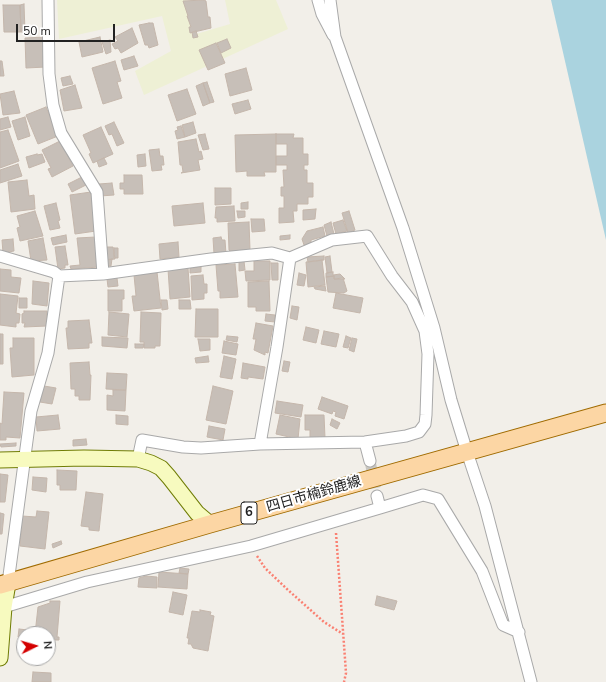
<!DOCTYPE html>
<meta charset="utf-8">
<style>
body{margin:0}
#map{position:relative;width:606px;height:682px;overflow:hidden;background:#f2efe9;font-family:"Nunito Sans",sans-serif}
canvas{display:block}
.north{position:absolute;left:16px;top:626px;width:40px;height:40px;box-sizing:border-box;background:#fff;border:1px solid #a7a7a7;border-radius:50%;rotate:85deg;font-size:11px;font-weight:700;line-height:16px;text-align:center;color:#222}
.north::after{content:'';display:block;margin:auto;width:14px;height:18px;background:#d40000;clip-path:polygon(50% 0,100% 100%,50% 72%,0 100%)}
.scale{position:absolute;left:16px;top:24px;width:99px;height:18px;box-sizing:border-box;border:2px solid #222;border-top:0;padding-left:5px;font-size:12px;line-height:14px;white-space:nowrap;color:#222;-webkit-text-stroke:3px #fff;paint-order:stroke}
</style>
<div id="map">
<canvas width="606" height="682"></canvas>
<div class="north">N</div>
<div class="scale">50 m</div>
</div>
<script>
const g = document.querySelector('canvas').getContext('2d');
g.lineJoin = 'round';
function fill(path, color) {
  g.fillStyle = color;
  g.fill(path, 'evenodd');
}
function toPath(rows) {
  const path = new Path2D();
  for (const r of rows) {
    path.moveTo(r[0], r[1]);
    for (let i = 2; i < r.length; i += 2) path.lineTo(r[i], r[i + 1]);
  }
  return path;
}
function stroke(path, color, width, dash) {
  g.strokeStyle = color;
  g.lineWidth = width;
  g.lineCap = dash ? 'butt' : 'round';
  g.setLineDash(dash || []);
  g.stroke(path);
}
function drawText(font, color, halo, rows, align = 'center') {
  g.font = font + ' "Nunito Sans","Noto Sans JP",sans-serif';
  g.lineWidth = 4;
  g.setLineDash([]);
  g.textBaseline = 'middle';
  g.strokeStyle = halo;
  g.fillStyle = color;
  for (const [text, x, y, turn = 0] of rows) {
    g.save();
    g.translate(x, y);
    g.rotate((+turn || 0) * Math.PI / 180);
    g.textAlign = isNaN(turn) ? turn : align;
    if (halo) g.strokeText(text, 0, 0);
    g.fillText(text, 0, 0);
    g.restore();
  }
}
const farmland = toPath([
 [57,0,186,0,193,35,230,24,225,0,276,0,288,29,144,95,135,71,171,51,162,16,59,39]
]);
const water = toPath([
 [551,0,606,0,606,240]
]);
const building = toPath([
 [204,0,206,1,208,17,210,17,211,28,190,33,189,27,191,27,187,16,188,16,183,1,204,0],
 [24,4,25,32,21,32,20,5,24,4],
 [3,5,20,5,21,32,4,32,3,5],
 [149,23,153,23,158,45,149,48,148,45,145,45,139,25,149,23],
 [132,28,138,43,121,53,118,48,115,49,112,44,118,41,115,37,132,28],
 [196,31,198,37,193,38,192,32,196,31],
 [45,37,46,67,26,68,25,38,45,37],
 [100,37,103,52,82,57,79,42,100,37],
 [227,39,231,48,221,53,217,43,227,39],
 [110,40,111,52,106,54,102,42,110,40],
 [216,43,225,63,208,70,199,50,216,43],
 [134,56,138,66,124,70,121,60,134,56],
 [0,61,2,61,4,76,0,76,0,61],
 [115,61,121,81,117,82,122,98,103,104,92,68,115,61],
 [246,68,252,90,230,96,225,74,246,68],
 [70,76,73,84,63,86,61,78,70,76],
 [207,82,214,102,210,103,203,83,207,82],
 [203,83,210,103,203,106,196,86,203,83],
 [75,85,82,108,64,111,60,90,75,85],
 [187,89,196,114,177,121,168,95,187,89],
 [14,91,20,113,3,115,0,94,14,91],
 [248,100,251,109,235,114,232,104,248,100],
 [46,107,58,136,38,144,26,115,46,107],
 [8,117,11,127,0,130,0,119,8,117],
 [25,117,30,136,18,140,12,121,25,117],
 [114,122,124,143,117,146,112,134,109,135,105,126,114,122],
 [193,122,196,133,185,137,182,125,193,122],
 [181,126,185,137,177,139,175,131,178,130,177,127,181,126],
 [101,127,113,154,93,163,89,154,91,153,83,135,101,127],
 [8,130,19,161,0,168,0,132,8,130],
 [205,134,209,149,203,150,198,135,205,134],
 [276,134,276,172,264,172,265,176,247,176,247,171,236,172,235,135,276,134],
 [276,134,294,134,293,138,303,138,303,154,308,154,308,165,304,165,304,170,307,170,307,183,313,183,313,197,308,197,308,204,297,204,297,211,293,211,294,222,279,223,279,208,284,208,284,196,281,196,281,187,284,187,283,170,287,170,287,165,276,165,276,156,287,156,287,144,276,144,276,134],
 [196,139,199,152,201,151,203,159,198,160,200,170,181,173,183,172,182,165,180,165,178,142,196,139],
 [60,141,73,166,52,177,48,169,51,168,42,150,60,141],
 [159,149,160,156,163,156,164,165,161,165,162,170,152,171,149,150,159,149],
 [37,154,37,155,42,154,45,162,29,168,26,157,37,154],
 [145,154,146,166,138,167,137,155,145,154],
 [104,158,107,164,99,167,97,161,104,158],
 [18,164,22,176,0,183,0,170,18,164],
 [124,175,142,175,143,194,124,194,124,189,120,189,120,183,124,183,124,175],
 [82,177,86,185,72,192,68,184,82,177],
 [27,180,29,196,34,195,35,209,11,212,8,182,27,180],
 [112,183,114,195,100,196,99,184,112,183],
 [215,188,231,188,231,204,215,205,215,188],
 [91,192,96,231,75,234,70,195,91,192],
 [248,202,248,209,241,209,241,203,248,202],
 [56,203,60,220,58,221,60,228,50,230,44,206,56,203],
 [203,203,205,223,174,226,172,206,203,203],
 [234,206,235,221,217,222,217,218,215,218,216,207,234,206],
 [316,209,315,219,303,220,303,210,316,209],
 [35,211,43,236,20,241,17,228,20,227,17,216,35,211],
 [237,211,245,211,245,217,238,218,237,211],
 [349,211,355,230,348,233,342,213,349,211],
 [251,219,264,219,265,231,252,232,251,219],
 [343,220,347,231,336,234,333,223,343,220],
 [249,222,250,250,230,251,229,250,228,223,249,222],
 [331,222,334,234,327,236,324,225,331,222],
 [323,227,325,236,311,240,311,243,304,245,302,239,307,231,323,227],
 [66,235,67,242,53,245,51,238,66,235],
 [290,235,290,239,280,240,280,236,290,235],
 [96,237,99,267,71,269,70,266,80,265,77,238,96,237],
 [221,237,222,240,225,240,226,254,214,254,213,238,221,237],
 [43,238,47,260,31,261,28,241,43,238],
 [13,239,14,251,3,253,2,240,13,239],
 [178,242,179,257,160,259,159,244,178,242],
 [65,246,68,265,65,265,65,268,58,269,55,247,65,246],
 [104,247,113,247,115,259,106,260,104,247],
 [114,248,118,248,118,258,114,258,114,248],
 [324,256,324,260,308,262,307,257,324,256],
 [330,256,332,272,327,273,325,257,330,256],
 [112,259,111,266,105,266,105,260,112,259],
 [322,260,325,285,308,287,306,262,322,260],
 [239,261,244,261,245,270,239,271,239,261],
 [254,261,270,261,270,280,246,281,245,271,254,271,254,261],
 [271,263,278,263,278,280,272,280,271,263],
 [235,264,238,297,220,298,220,291,218,291,216,265,235,264],
 [201,267,201,272,190,273,190,268,201,267],
 [188,268,190,297,170,299,168,269,188,268],
 [0,269,11,270,11,277,21,278,19,293,0,291,0,269],
 [157,272,161,308,134,311,132,296,136,296,134,275,157,272],
 [333,272,333,275,340,274,345,279,334,279,334,276,326,277,326,273,333,272],
 [299,273,306,275,304,286,297,285,299,273],
 [203,275,204,284,207,284,207,293,204,293,204,299,192,300,191,276,203,275],
 [334,276,334,279,343,278,347,291,344,293,328,292,326,277,334,276],
 [117,278,118,286,108,287,107,279,117,278],
 [33,281,49,283,47,306,32,304,33,281],
 [269,281,270,311,256,311,256,307,248,307,248,282,269,281],
 [325,286,326,291,315,289,314,287,325,286],
 [108,290,124,290,124,299,122,299,122,311,108,311,108,290],
 [336,293,363,298,360,313,333,308,336,293],
 [0,294,18,296,16,313,20,314,19,323,16,323,16,327,0,325,0,294],
 [19,298,27,298,27,308,19,308,19,298],
 [161,300,167,300,168,309,162,310,161,300],
 [179,300,190,300,191,309,179,309,179,300],
 [292,306,299,307,297,320,290,318,292,306],
 [196,309,218,309,218,337,195,337,196,309],
 [24,311,47,311,47,326,24,327,25,323,22,323,22,314,24,313,24,311],
 [109,312,129,314,127,337,108,335,109,312],
 [141,312,161,313,160,346,155,346,155,348,144,348,144,342,140,342,141,312],
 [266,314,275,315,275,322,265,321,266,314],
 [89,320,92,343,89,343,89,348,68,349,66,328,68,328,68,321,89,320],
 [256,323,273,326,268,353,265,352,265,355,254,350,256,339,253,339,256,323],
 [306,327,319,330,316,343,303,340,306,327],
 [324,331,339,334,336,347,321,344,324,331],
 [0,334,3,334,3,364,0,364,0,334],
 [227,336,238,337,237,342,226,340,227,336],
 [346,336,351,338,348,348,343,347,346,336],
 [102,337,128,338,127,348,102,346,102,337],
 [13,338,34,338,34,375,12,377,10,348,13,348,13,338],
 [352,338,357,339,354,352,349,350,352,338],
 [198,339,210,339,210,350,200,351,198,339],
 [224,341,238,344,236,355,222,353,224,341],
 [135,344,144,344,143,348,135,348,135,344],
 [208,356,209,362,196,363,195,358,208,356],
 [224,356,236,359,232,379,220,377,224,356],
 [284,361,290,362,288,372,282,371,284,361],
 [89,362,90,375,91,375,90,400,79,400,79,396,75,396,75,389,71,389,70,363,89,362],
 [243,363,265,367,263,379,248,377,248,379,241,378,243,363],
 [107,373,127,374,126,390,106,389,107,373],
 [44,386,56,388,52,404,40,402,44,386],
 [213,386,233,391,226,424,206,420,213,386],
 [113,390,126,390,125,411,107,410,107,395,113,396,113,390],
 [4,392,24,393,20,438,6,437,6,440,0,440,0,423,2,424,4,392],
 [322,397,348,406,344,419,335,416,336,412,333,411,332,414,318,409,322,397],
 [277,401,303,405,301,417,275,413,277,401],
 [58,415,60,429,37,431,36,417,58,415],
 [116,415,128,416,128,425,116,424,116,415],
 [280,415,300,419,298,439,276,434,280,415],
 [305,415,324,415,325,438,310,438,310,430,305,430,305,415],
 [332,419,340,423,337,429,330,425,332,419],
 [209,426,225,429,223,440,207,437,209,426],
 [86,439,87,445,73,446,73,440,86,439],
 [16,443,16,446,1,447,0,444,16,443],
 [57,470,77,471,76,490,60,490,60,485,57,485,57,470],
 [0,474,8,475,5,502,0,502,0,474],
 [33,477,47,478,46,492,32,490,33,477],
 [86,492,103,494,99,531,89,530,89,527,81,526,86,492],
 [37,511,49,512,45,549,20,546,22,516,36,517,37,511],
 [0,513,4,514,2,534,0,534,0,513],
 [61,541,62,544,53,548,52,544,61,541],
 [180,568,189,569,188,574,179,573,180,568],
 [159,572,188,574,187,589,158,587,159,572],
 [146,576,157,577,157,588,138,587,139,578,146,576],
 [173,592,187,595,183,615,169,612,173,592],
 [377,596,397,601,394,610,375,605,377,596],
 [50,601,60,601,57,637,59,637,59,640,50,640,51,636,48,636,48,634,35,634,38,607,50,603,50,601],
 [200,610,211,612,210,615,214,616,208,651,193,648,191,644,188,644,189,638,187,638,192,611,200,612,200,610],
 [19,629,28,630,28,634,24,634,24,637,18,637,19,629],
 [33,672,51,673,51,682,32,682,33,672]
]);
const streetTunnel = toPath([
 [370,461,377,496]
]);
const path = toPath([
 [336,533,346,673,344,682],
 [257,556,265,568,288,590,324,622,343,634]
]);
const street = toPath([
 [48,0,49,74,53,105,61,133,97,192,103,274],
 [318,0,322,14,333,35],
 [330,0,335,37,403,228,434,328,451,400,467,452,485,506,531,682],
 [0,256,54,272,59,276,103,274,211,259,272,253,290,258,332,240,367,236,392,276,412,302,425,331],
 [365,442,370,461],
 [260,444,277,347,290,258],
 [138,459,142,440,183,447,201,448,260,444,365,442,406,436,419,432,425,424,426,415,428,354,425,331,431,329],
 [377,496,380,508,423,495,438,499,482,571,503,625,519,632],
 [8,583,31,411,48,353,59,276],
 [4,607,87,582,251,546,380,508]
]);
const secondary = toPath([
 [0,460,84,458,138,459,151,463,161,468,169,477,197,513,210,524],
 [0,658,4,607,8,583]
]);
const primary = toPath([
 [0,585,210,524,606,413]
]);
const shields = [
 [249,513,16]
];
const shieldNames = [
 ["6",249,513]
];
const streetNames = [
 ["四日市楠鈴鹿線",314,495,-16]
];
fill(farmland, '#eef0d5');
fill(water, '#aad3df');
fill(building, '#c7bfb8');
stroke(building, '#c4b6ab', 1);
stroke(streetTunnel, '#c8c6c1', 11, [11, 5.5]);
stroke(street, '#a9a9a9', 13);
stroke(secondary, '#707d05', 17);
stroke(primary, '#a06b00', 19);
stroke(path, '#fa8072', 2.5, [2, 2]);
stroke(street, '#fff', 11);
stroke(secondary, '#f7fabf', 15);
stroke(primary, '#fcd6a4', 17);
for (const [x, y, w] of shields) {
  const box = new Path2D();
  box.roundRect(x - w / 2, y - 11, w, 22, 3);
  g.fillStyle = '#fff';
  g.fill(box);
  stroke(box, '#222', 1);
}
drawText('bold 13px', '#222', null, shieldNames);
drawText('14px', '#222', '#fff', streetNames);
</script>
